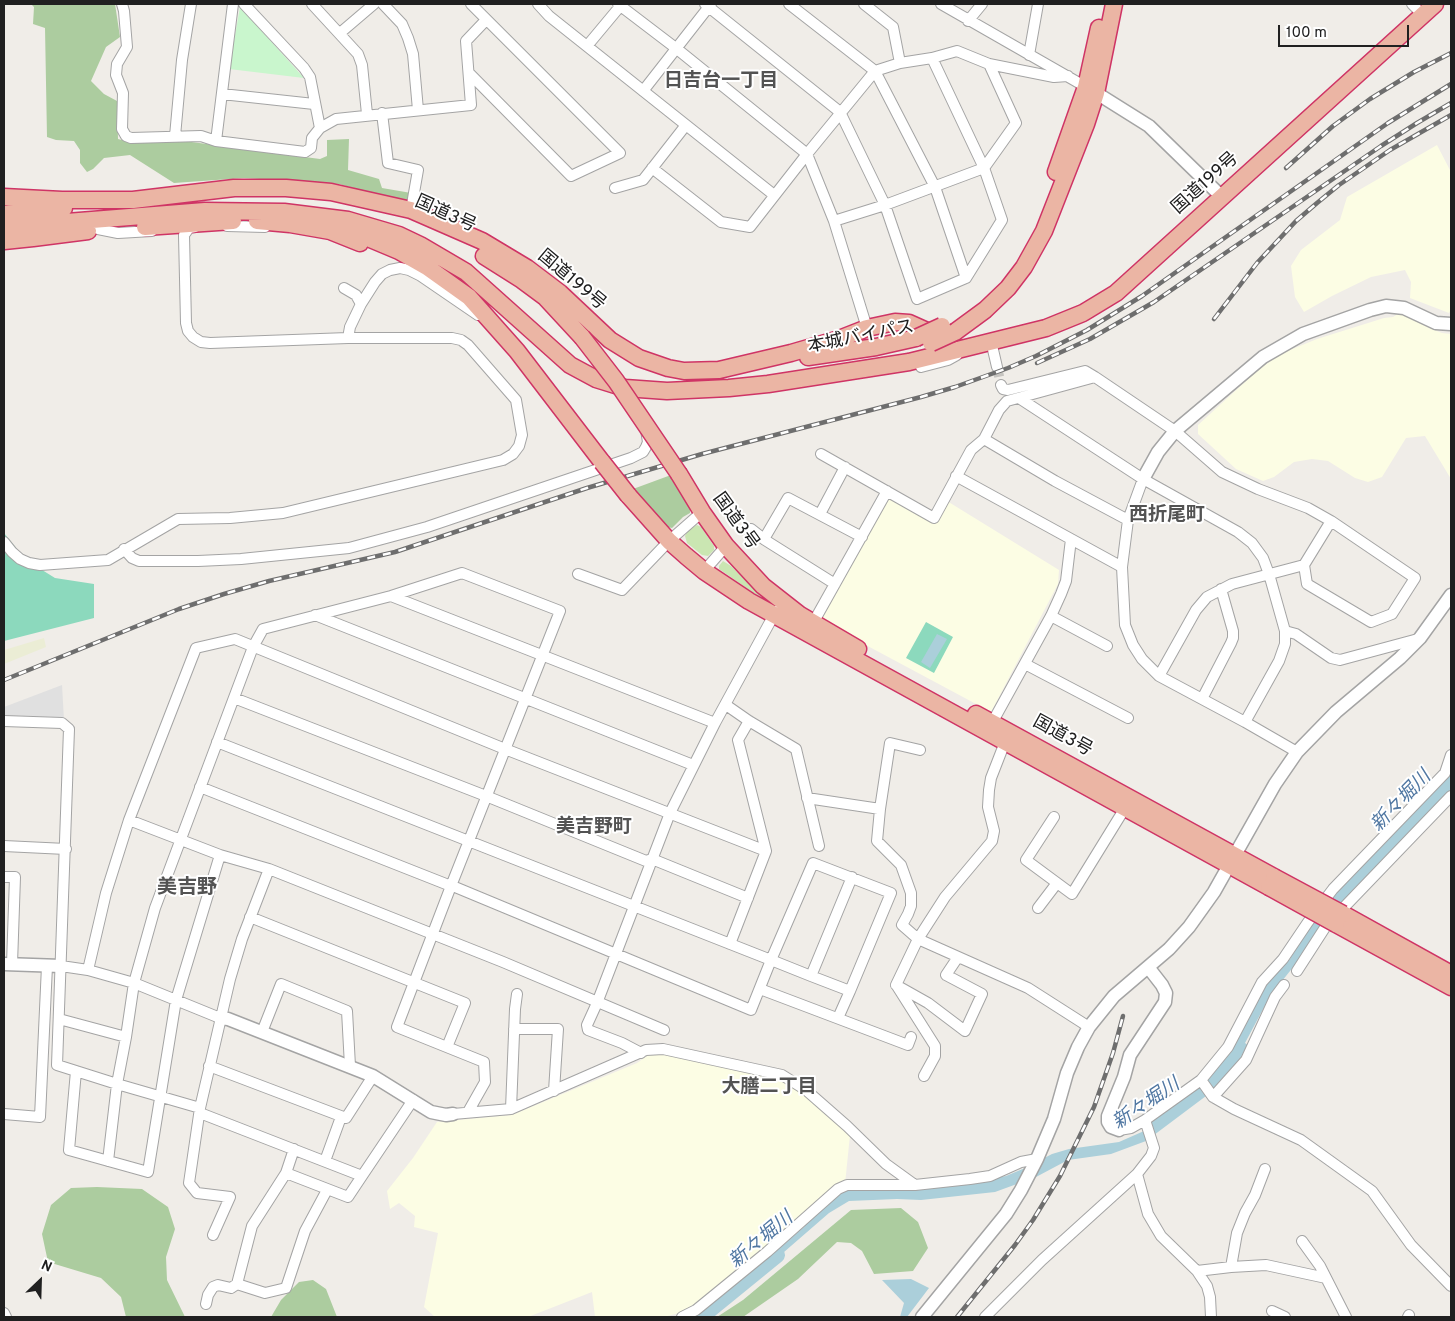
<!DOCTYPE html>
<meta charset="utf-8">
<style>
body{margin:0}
#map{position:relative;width:1455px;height:1321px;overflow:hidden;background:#f0ede8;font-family:Overpass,sans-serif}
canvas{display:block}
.frame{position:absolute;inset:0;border:5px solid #202020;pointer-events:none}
.north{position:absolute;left:15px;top:1256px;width:50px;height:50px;-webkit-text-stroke:4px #fff;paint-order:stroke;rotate:24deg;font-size:14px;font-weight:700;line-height:20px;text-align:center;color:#202020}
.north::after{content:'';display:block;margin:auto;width:18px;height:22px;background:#202020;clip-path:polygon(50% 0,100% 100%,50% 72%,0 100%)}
.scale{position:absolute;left:1278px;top:25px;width:131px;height:22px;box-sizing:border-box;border:2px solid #202020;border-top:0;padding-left:6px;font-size:15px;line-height:18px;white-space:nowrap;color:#202020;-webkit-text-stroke:4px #fff;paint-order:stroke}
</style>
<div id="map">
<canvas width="1455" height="1321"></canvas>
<div class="frame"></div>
<div class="north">N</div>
<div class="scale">100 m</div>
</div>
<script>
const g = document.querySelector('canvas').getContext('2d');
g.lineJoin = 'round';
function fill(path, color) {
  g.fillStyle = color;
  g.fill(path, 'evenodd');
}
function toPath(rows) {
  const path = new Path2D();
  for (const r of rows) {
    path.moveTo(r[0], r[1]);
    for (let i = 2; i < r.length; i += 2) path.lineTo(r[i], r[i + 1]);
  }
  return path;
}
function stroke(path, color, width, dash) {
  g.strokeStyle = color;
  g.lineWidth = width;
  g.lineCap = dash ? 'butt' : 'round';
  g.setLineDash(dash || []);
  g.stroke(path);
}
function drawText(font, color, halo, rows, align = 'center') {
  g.font = font + ' Overpass,"Noto Sans JP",sans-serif';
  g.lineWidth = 4;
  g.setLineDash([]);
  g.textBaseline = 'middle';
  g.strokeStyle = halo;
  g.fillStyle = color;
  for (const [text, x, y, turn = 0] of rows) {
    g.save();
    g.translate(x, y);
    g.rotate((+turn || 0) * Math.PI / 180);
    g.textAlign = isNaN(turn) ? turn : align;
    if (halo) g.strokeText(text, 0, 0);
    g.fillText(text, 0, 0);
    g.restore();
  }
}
const education = toPath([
 [1437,145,1451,172,1451,309,1449,313,1410,298,1411,282,1405,270,1371,277,1332,296,1304,312,1295,297,1291,266,1301,250,1340,220,1347,197],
 [1401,312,1429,328,1442,333,1451,334,1451,479,1425,436,1406,438,1382,477,1368,482,1355,478,1328,461,1312,459,1294,462,1274,477,1263,481,1236,469,1198,434,1198,425,1257,371,1280,354,1317,339,1384,318,1393,317],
 [889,496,936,520,947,501,1059,570,1058,584,991,712,821,621],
 [650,1054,670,1054,780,1080,803,1094,850,1135,845,1184,702,1300,679,1313,664,1317,595,1317,592,1292,528,1317,435,1317,424,1307,438,1233,414,1227,415,1216,399,1203,390,1209,387,1191,413,1158,437,1122,512,1115,637,1063]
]);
const farmland = toPath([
 [44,638,46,647,4,664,4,650]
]);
const grass = toPath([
 [697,525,701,527,714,546,714,550,708,556,702,555,687,543,685,536,688,530],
 [723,561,731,566,767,602,719,569,719,566]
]);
const forest = toPath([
 [31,4,115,4,120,37,106,47,91,81,104,94,117,101,118,139,133,143,184,141,320,159,327,156,327,140,349,139,348,170,379,179,382,188,417,194,416,205,339,184,244,178,174,183,130,155,104,158,93,169,87,172,80,163,80,150,74,141,56,140,47,137,45,28,33,24,34,7],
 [671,475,690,509,690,513,683,517,672,528,668,527,646,506,633,489],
 [97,1187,142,1189,168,1207,175,1229,166,1257,167,1280,185,1317,126,1317,121,1297,101,1278,48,1262,42,1234,51,1205,71,1188],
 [901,1208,918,1222,928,1248,913,1271,874,1274,862,1251,851,1243,837,1242,798,1279,743,1317,717,1317,743,1300,851,1210],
 [313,1280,326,1289,337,1317,271,1317,281,1300,299,1282]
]);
const park = toPath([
 [240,7,304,78,229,69]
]);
const pitch = toPath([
 [4,533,26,560,55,578,94,584,94,618,4,641],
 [926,622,953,637,934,673,906,658]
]);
const parking = toPath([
 [62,685,64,721,4,717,4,707]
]);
const water = toPath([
 [937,634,947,639,930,668,921,662],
 [1451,764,1451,790,1404,839,1298,961,1270,996,1245,1043,1248,1045,1238,1062,1228,1076,1206,1096,1146,1141,1111,1154,1068,1160,1036,1177,995,1192,921,1200,897,1199,849,1201,829,1213,761,1272,758,1267,805,1226,805,1222,843,1190,853,1188,972,1182,1006,1176,1025,1168,1052,1154,1069,1149,1119,1142,1144,1131,1150,1121,1207,1082,1232,1047,1265,984,1290,959,1295,950,1295,948,1334,893],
 [911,1279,929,1288,907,1317,900,1317,904,1303,882,1280]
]);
const river = toPath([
 [701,1317,777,1255]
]);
const minorTunnel = toPath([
 [997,367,1001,385]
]);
const minor = toPath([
 [122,4,124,11,127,47,117,64,116,75,123,93,122,129,126,136,131,138,201,136,216,141,305,152,311,148,312,138,320,128,336,119,471,105,466,41,486,20],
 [244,4,304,68,310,77,320,128],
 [312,4,358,54,362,65,367,114],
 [383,4,402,24,408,38,413,54,418,110],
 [538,4,549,16,774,195],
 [618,4,677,49,807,154,834,221,867,328],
 [705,4,840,112,885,205,917,299,966,278,1002,220,984,168,932,58],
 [789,4,875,71,935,187,966,278],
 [864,4,893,27,900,63],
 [941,4,1086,87],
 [1412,4,1423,15],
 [968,21,982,4],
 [340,33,374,4],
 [587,46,622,4],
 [1029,55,1038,4],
 [470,74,571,176,620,153,471,4],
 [643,91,711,4],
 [222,94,314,104],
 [382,113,388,163,418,170,411,210],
 [175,136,182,60,191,4],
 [216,141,233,4],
 [652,168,721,222,750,227,807,154,875,71,900,63,932,58,957,51,989,64,1054,77,1068,76],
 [615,188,643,180,686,125],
 [834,221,885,205,984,168,1016,123,989,64],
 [227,226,265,227],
 [195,227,189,228,184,235,186,323,188,331,193,337,201,342,210,343,348,338,350,327,361,304,375,282,382,274,390,270,400,268,409,270,421,276,478,315],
 [98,229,118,233,152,231],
 [344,288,356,295,361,304],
 [991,341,997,367],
 [921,367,948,360,957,355],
 [1001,385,1003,389,1008,390,1085,371,1095,377],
 [1019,398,1143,479,1238,532,1252,543,1263,558,1269,574,1285,631,1285,644,1279,661,1245,722],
 [984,439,1055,481,1128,520],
 [821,454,934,518,971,450,984,439,999,410,1007,401,1095,377,1175,431,1222,472,1258,489,1308,508,1331,521,1415,578,1392,614,1371,622,1307,584,1304,565],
 [956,476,1122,567],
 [1143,479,1128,520,1122,567,1125,625,1133,645,1142,659,1159,676,1245,722,1297,752],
 [820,514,845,467],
 [751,529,765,540,835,584],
 [764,539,788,498,862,537],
 [4,542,12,552,20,559,29,563,40,565,108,560,178,519,230,518,283,513,503,460,513,454,519,446,522,435,516,400,468,345,461,340,452,338,348,338],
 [124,549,132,558,139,561,198,561,241,559,349,548,427,527,631,458,643,452,646,447,648,442,646,430],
 [704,571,726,546],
 [578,574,622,590,669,541,702,512],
 [391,596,715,723],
 [315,615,693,765],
 [1051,616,1107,646],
 [813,623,887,491],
 [1285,631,1296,634,1331,658,1340,660,1418,639],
 [1025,664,1128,718],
 [1159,676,1196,610,1207,597,1232,584,1304,565,1331,521],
 [234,698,486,796,646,861,652,859,748,898],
 [1202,699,1231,643,1233,638,1233,631,1221,589],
 [726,705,749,721,796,749,819,846],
 [4,721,62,723,69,729,57,1065,117,1084,200,1108],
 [992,723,1051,616,1061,594,1066,581,1071,539],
 [920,750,890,743,880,809,877,841,901,865,911,893,911,906,908,914,902,925,918,939,1028,988,1089,1027],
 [200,787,451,886,455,887,751,1010,771,960,813,863,891,893,850,991,811,976,771,960,217,742],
 [807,798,880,809],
 [1054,817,1026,860,1072,894,1125,808],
 [129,820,220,855,269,869,503,962,664,1030],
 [4,846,66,849],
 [4,877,15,877,12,964],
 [1038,908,1057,883],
 [250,917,465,1003,447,1047],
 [730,944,766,851,738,740,749,721],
 [958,957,946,975,982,994,965,1031,928,1003,896,985,918,939,945,897,992,841,994,831,988,807,989,790,991,778,1007,737],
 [61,966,88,970,134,983,220,1018],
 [88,970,106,893,129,820,196,648,235,639,505,749,766,851],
 [1297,971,1326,926,1451,796],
 [811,976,852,877],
 [897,986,935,1046,935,1056,924,1076],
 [760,989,908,1045,911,1037],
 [838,1018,850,991],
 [59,1019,126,1037],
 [514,1029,558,1029,554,1091],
 [262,1032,281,984,347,1011,350,1066],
 [641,1053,622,1043,588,1030,587,1025,597,1003,670,813,715,723,776,611],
 [209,1066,346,1118,373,1076],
 [76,1071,69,1150,148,1172,176,1000,220,855],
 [1201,1080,1213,1097,1234,1109,1301,1140,1372,1191,1411,1245,1451,1286],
 [1213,1097,1246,1060,1275,997,1284,985],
 [511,1109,515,1009,517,994],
 [200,1113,362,1176,413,1100],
 [4,1114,40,1117,47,966],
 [453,1114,511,1109,646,1050,663,1049,782,1075,806,1090,847,1126,886,1164,915,1185],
 [1119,1130,1131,1128,1145,1120,1201,1080,1228,1047,1262,982,1283,959,1308,922,1333,889,1445,773,1451,755],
 [294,1149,286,1173,348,1197,362,1176],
 [108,1161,117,1084,126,1037,134,983,155,908,253,647,263,629,391,596,462,573,560,611,451,886,397,1027,484,1062,485,1082,468,1112],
 [325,1161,341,1117],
 [1137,1174,1148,1214,1161,1236,1197,1271,1207,1286,1210,1297,1211,1317],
 [213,1235,230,1197,197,1193,189,1183,200,1108,230,979,242,939,269,869],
 [1302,1241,1320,1266,1346,1317],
 [1231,1267,1237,1233,1245,1213,1255,1195,1265,1169],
 [1197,1271,1231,1267,1266,1265,1326,1278],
 [237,1284,252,1226,286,1173],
 [206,1304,208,1295,213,1287,218,1285,231,1288,237,1284,265,1293,286,1288,305,1231,327,1190],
 [1272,1311,1285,1317],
 [4,1313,6,1317],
 [682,1317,696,1310,767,1252,838,1189,847,1185,915,1185,970,1179,990,1176,1021,1162,1037,1159],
 [985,1317,1042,1260,1137,1174,1151,1156,1154,1148,1145,1120],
 [1408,1317,1409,1315]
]);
const tertiary = toPath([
 [1090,89,1149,126,1222,197],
 [1143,479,1158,452,1175,431,1263,357,1303,334,1370,310,1386,306,1404,308,1436,323,1451,324],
 [4,964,61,966],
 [220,1018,228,1019,373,1076,431,1112,446,1115,453,1114],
 [1119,1130,1111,1127,1108,1122,1108,1116,1124,1077,1130,1055,1165,1002,1166,993,1162,985,1148,967],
 [922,1317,1006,1214,1021,1190,1037,1159,1054,1119,1067,1073,1078,1047,1089,1027,1114,996,1169,949,1189,927,1214,892,1275,784,1297,752,1336,712,1400,658,1420,638,1451,595]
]);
const trunk = toPath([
 [1056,172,1086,87,1099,28],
 [4,197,62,200,133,200,234,188,286,188,331,192,411,210,482,241,527,268,560,293,610,340,639,358,668,368,684,371,719,370,791,353,839,339,867,328,895,322,909,323,938,336],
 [284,212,348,220,399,235,420,245,466,272,570,365,596,379,625,388,667,391,729,388,768,384,909,362,1046,328,1083,313,1116,293,1435,4],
 [4,214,64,208],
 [257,221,290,224,330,231,360,243],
 [4,227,205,211,284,212,294,214],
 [145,227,233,221],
 [349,230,399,251,427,267,469,297,517,351,602,462],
 [4,241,33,238,88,231],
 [484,256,522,280,545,297,582,337],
 [955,332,985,310,1008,288,1024,267,1044,231,1086,124,1096,93,1114,4],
 [808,357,876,347,916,338],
 [679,474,702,512,726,546,763,586,800,615,858,649],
 [628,495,669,541,686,556,704,571,749,601,1269,887],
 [976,714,1274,877],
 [1343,914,1451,974],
 [1336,924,1451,987]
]);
const rail = toPath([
 [1286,168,1333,126,1370,99,1414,72,1451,53],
 [1214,319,1257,263,1296,221,1317,203,1339,185,1390,150,1451,115],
 [1037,363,1090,339,1154,302,1381,146,1417,123,1451,103],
 [4,680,179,609,224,594,269,581,395,552,587,488,702,454,921,397,955,387,1008,368,1036,356,1087,330,1142,296,1388,123,1451,84],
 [957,1317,1015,1245,1033,1220,1060,1176,1094,1107,1113,1053,1123,1016]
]);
const trunkBridge = toPath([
 [582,337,616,381,679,474],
 [916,338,942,326],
 [931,343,955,332],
 [602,462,628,495],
 [1274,877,1343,914],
 [1269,887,1336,924]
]);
const streetNames = [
 ["国道199号",1206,184,-42],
 ["国道3号",445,215,24],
 ["国道199号",571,281,40],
 ["本城バイパス",861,338,-11],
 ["国道3号",735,522,54],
 ["国道3号",1062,737,29]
];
const neighbourhoodNames = [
 ["日吉台一丁目",721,82],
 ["西折尾町",1167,516],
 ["美吉野町",594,828],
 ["大膳二丁目",769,1088]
];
const waterNames = [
 ["新々堀川",1402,802,-46],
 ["新々堀川",1147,1105,-34],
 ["新々堀川",762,1241,-40]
];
const quarterNames = [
 ["美吉野",187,889]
];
fill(education, '#fcfde4');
fill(farmland, '#ebedd5');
fill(grass, '#cae6b2');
fill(forest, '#accc9f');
fill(park, '#c9f6cd');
fill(pitch, '#8cd9bd');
fill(parking, '#e0e0e0');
fill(water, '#abcfda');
stroke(river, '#abcfda', 16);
stroke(minorTunnel, '#c6c4c0', 10, [10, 5]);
stroke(minor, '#a4a4a4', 12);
stroke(tertiary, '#a4a4a4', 15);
stroke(trunk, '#cf3465', 19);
stroke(minor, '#fff', 10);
stroke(tertiary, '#fff', 12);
stroke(trunk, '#ebb5a4', 16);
stroke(rail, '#6e6e6e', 4.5);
stroke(rail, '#fff', 2.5, [8]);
stroke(trunkBridge, '#cf3465', 19, []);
stroke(trunkBridge, '#ebb5a4', 16);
drawText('18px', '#202020', '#fff', streetNames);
drawText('bold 19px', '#535353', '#fff', neighbourhoodNames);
drawText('italic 19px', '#5077a2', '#fff', waterNames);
drawText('bold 20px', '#535353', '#fff', quarterNames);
</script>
